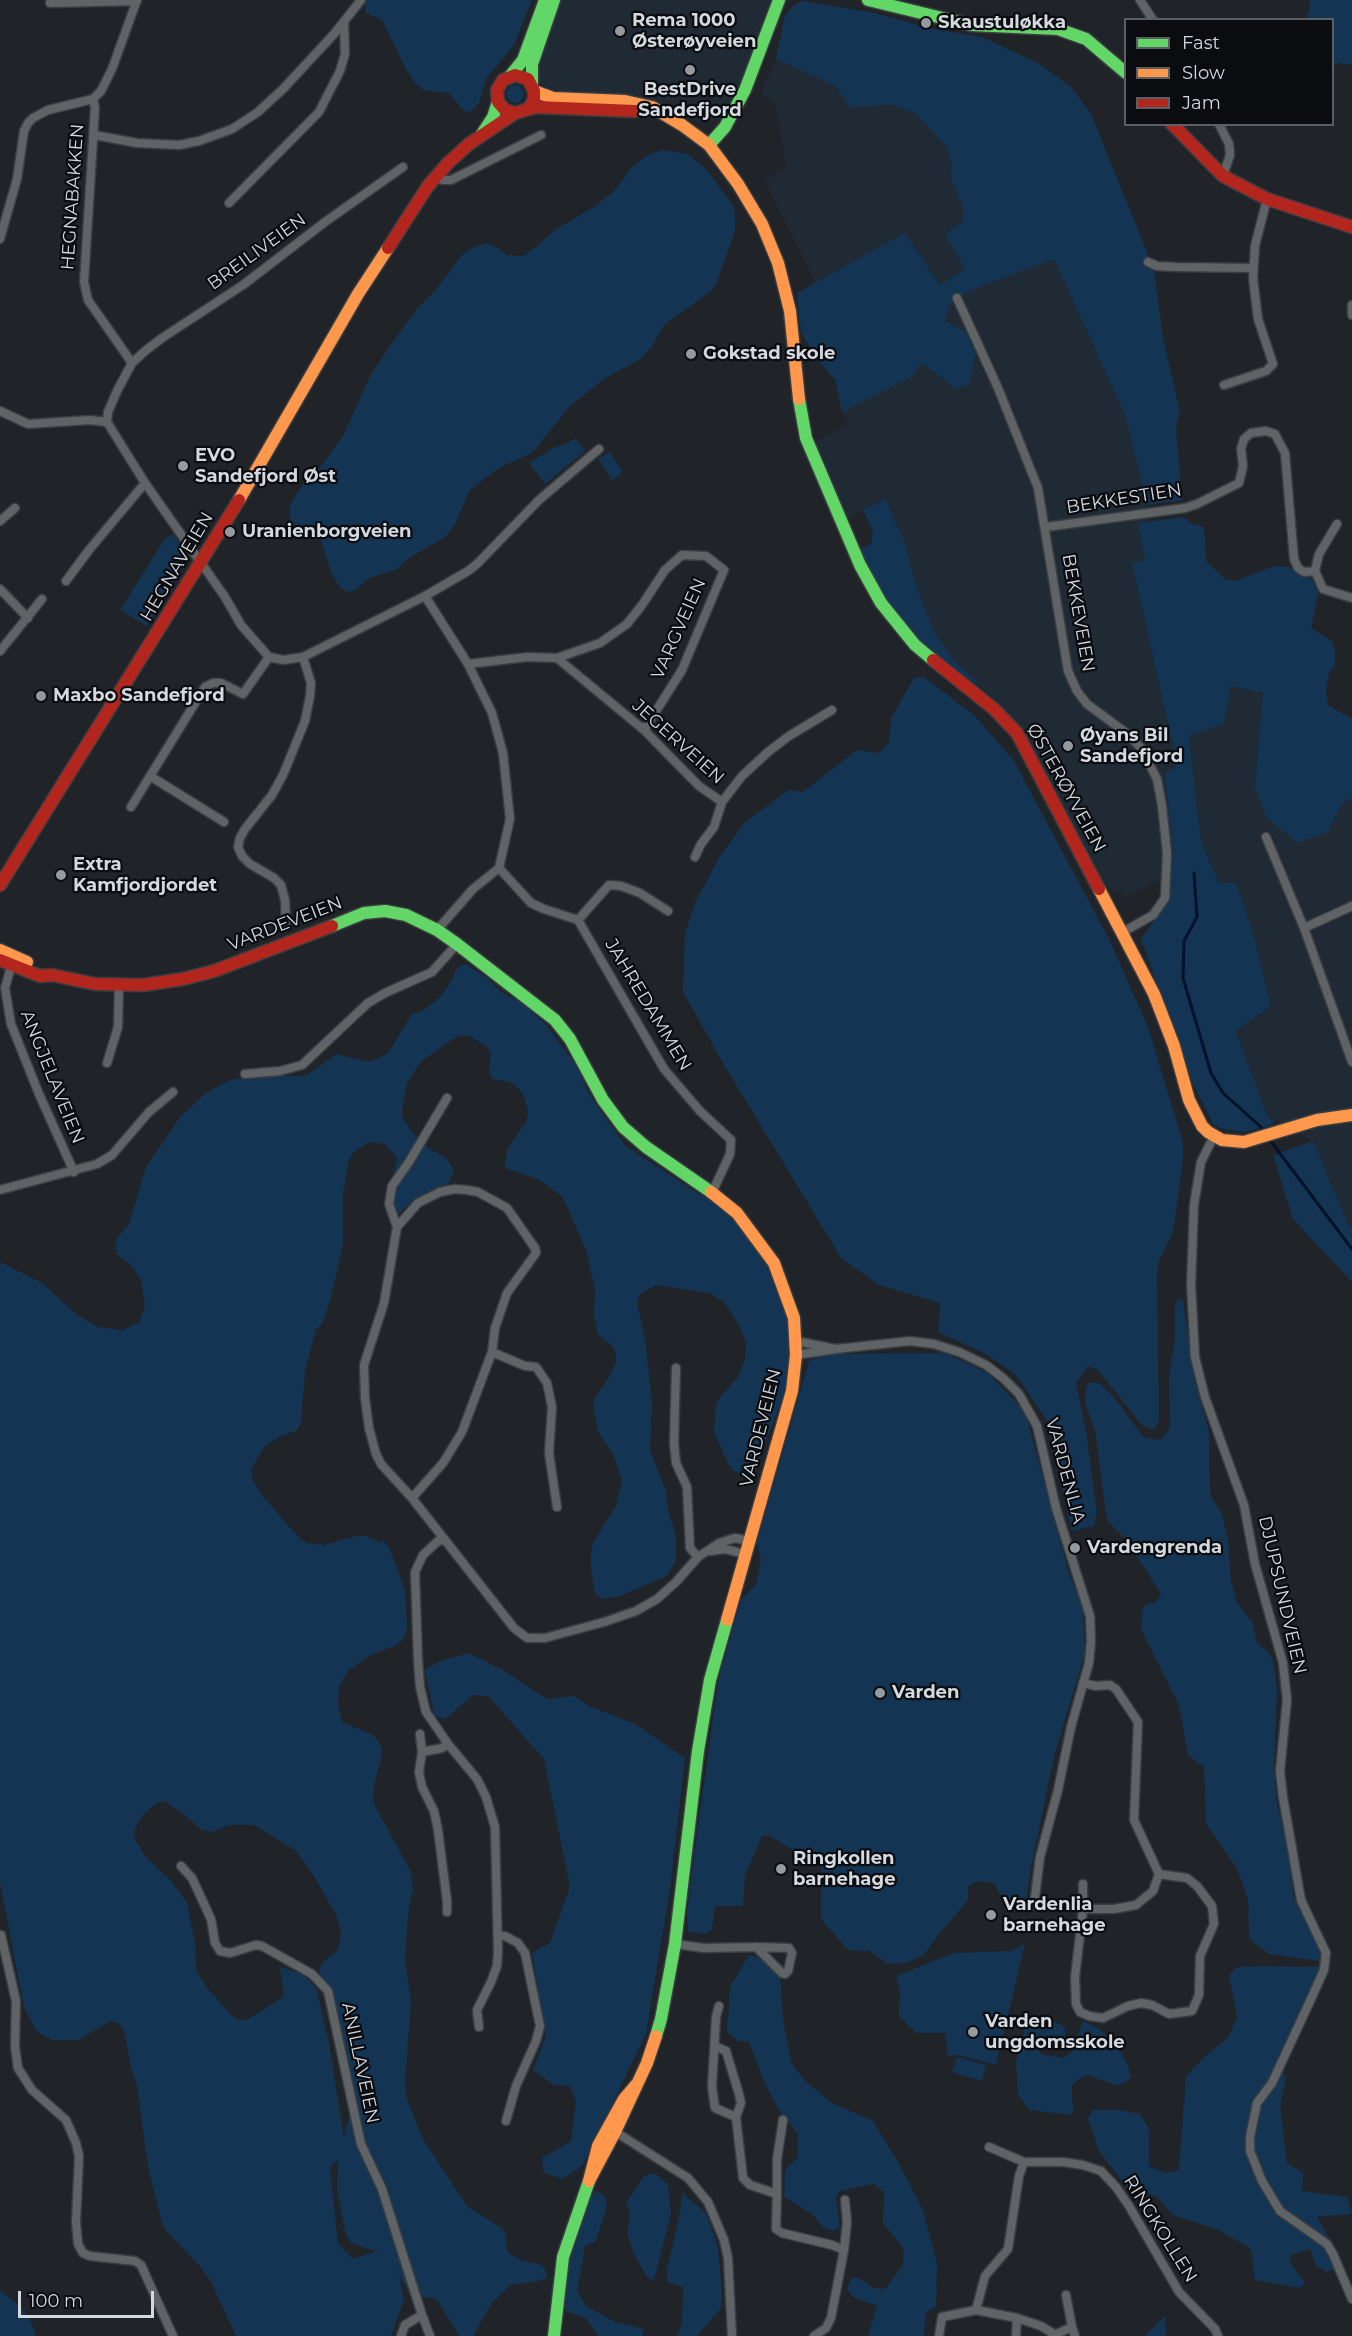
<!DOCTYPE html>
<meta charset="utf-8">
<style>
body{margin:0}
#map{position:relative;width:1352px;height:2336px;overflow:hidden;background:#202428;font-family:Montserrat,sans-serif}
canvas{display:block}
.legend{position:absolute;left:1124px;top:18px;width:210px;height:108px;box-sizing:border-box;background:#0a0c10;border:2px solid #5b5e62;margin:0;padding:8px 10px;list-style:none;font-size:18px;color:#d4d9de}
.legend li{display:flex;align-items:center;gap:12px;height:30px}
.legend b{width:30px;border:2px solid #5b5e62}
.scale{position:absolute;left:18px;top:2291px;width:136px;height:27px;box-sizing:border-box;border:3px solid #d4d9de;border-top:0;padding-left:8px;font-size:18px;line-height:21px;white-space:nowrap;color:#d4d9de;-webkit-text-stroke:4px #0a0c10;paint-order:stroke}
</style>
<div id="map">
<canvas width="1352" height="2336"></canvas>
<ul class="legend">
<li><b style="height:8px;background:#63d668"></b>Fast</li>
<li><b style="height:8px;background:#ff974d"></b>Slow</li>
<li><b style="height:8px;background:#b3261e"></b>Jam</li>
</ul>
<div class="scale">100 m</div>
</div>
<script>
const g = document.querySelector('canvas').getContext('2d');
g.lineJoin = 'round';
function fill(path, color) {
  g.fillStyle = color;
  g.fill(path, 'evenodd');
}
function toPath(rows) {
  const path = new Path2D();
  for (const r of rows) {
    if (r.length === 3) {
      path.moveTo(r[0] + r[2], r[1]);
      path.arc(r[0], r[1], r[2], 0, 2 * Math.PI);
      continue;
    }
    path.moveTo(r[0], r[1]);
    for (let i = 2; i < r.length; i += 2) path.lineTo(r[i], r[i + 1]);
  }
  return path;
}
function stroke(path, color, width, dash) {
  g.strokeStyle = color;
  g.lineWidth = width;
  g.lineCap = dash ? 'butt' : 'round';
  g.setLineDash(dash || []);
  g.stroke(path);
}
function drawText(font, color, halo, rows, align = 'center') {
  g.font = font + ' Montserrat,sans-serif';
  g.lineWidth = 4.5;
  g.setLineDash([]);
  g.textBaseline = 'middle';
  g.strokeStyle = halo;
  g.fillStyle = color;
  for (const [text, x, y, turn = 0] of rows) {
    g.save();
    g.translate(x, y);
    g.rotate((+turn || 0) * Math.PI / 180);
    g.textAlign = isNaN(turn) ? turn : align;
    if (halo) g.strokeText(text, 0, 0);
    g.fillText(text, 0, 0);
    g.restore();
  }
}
const built = toPath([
 [557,0,771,0,736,99,725,115,713,121,701,123,668,107,640,98,546,89,541,86,536,74,535,61],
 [776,59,836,86,850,107,893,105,915,113,947,147,952,164,950,177,963,207,963,220,946,235,966,269,940,286,905,233,817,284,765,180,786,166,776,105,761,94],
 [1054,259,1125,415,1144,486,1151,521,1139,524,1145,560,1132,563,1173,746,1175,768,1173,873,1127,897,1107,887,1015,719,956,663,935,633,918,591,904,541,887,500,846,518,814,442,848,424,842,412,911,377,922,363,956,389,965,332,945,321,950,304,963,294,979,287],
 [1231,686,1264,693,1260,724,1328,832,1341,805,1352,798,1352,1229,1349,1226,1313,1141,1269,1117,1236,1031,1271,1006,1253,932,1236,883,1219,883,1201,841,1189,736,1224,724]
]);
const green = toPath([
 [367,0,532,0,514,45,486,79,479,103,473,110,466,113,449,93,423,90,416,84,406,69,382,20,366,13,365,4],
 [1310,0,1352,0,1352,65,1338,63,1333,66,1332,20,1305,19,1309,12],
 [804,1,875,13,928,28,982,37,1038,63,1071,87,1091,114,1154,269,1163,338,1180,412,1176,426,1182,500,1148,505,1125,415,1054,259,979,287,963,294,950,304,945,321,966,332,975,353,970,384,956,389,922,363,911,377,842,412,835,380,818,360,801,333,797,293,905,233,940,285,965,269,945,235,963,220,963,207,950,177,952,164,947,147,915,113,893,105,850,107,836,86,776,59,785,15,795,4],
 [515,94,9],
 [662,150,687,154,707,170,732,204,735,212,735,231,716,284,711,291,665,324,651,348,639,360,605,378,570,406,532,453,499,468,470,490,456,522,446,536,408,559,396,570,369,578,356,590,348,592,340,588,331,572,320,537,313,531,294,531,290,524,290,505,304,483,323,464,344,434,370,376,390,346,416,310,435,291,462,255,470,249,486,243,494,246,507,255,523,256,530,252,556,229,594,207,615,190,632,167,646,156],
 [575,438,585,451,545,484,529,463,553,448,566,444],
 [610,452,623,472,612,480,598,459],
 [886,499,904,541,918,591,935,633,956,663,985,689,944,663,904,626,885,598,860,548,871,544,873,532,863,510],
 [1183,517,1193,524,1204,527,1206,561,1225,579,1235,581,1274,566,1289,567,1312,579,1318,593,1311,628,1332,641,1335,653,1335,665,1329,673,1326,690,1328,705,1352,719,1352,798,1341,805,1328,832,1297,843,1267,818,1255,787,1263,693,1231,686,1224,724,1189,736,1201,841,1219,883,1236,883,1253,932,1271,1006,1236,1031,1268,1117,1275,1121,1269,1126,1244,1132,1223,1129,1213,1124,1192,1081,1141,939,1169,899,1173,851,1165,773,1175,768,1173,746,1132,563,1145,560,1138,523],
 [173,534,187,555,183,565,147,626,120,610,164,540],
 [924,677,975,716,1014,761,1109,939,1148,1027,1183,1143,1183,1160,1173,1232,1159,1261,1157,1273,1159,1421,1154,1430,1141,1424,1098,1370,1088,1366,1076,1383,1086,1432,1097,1512,1094,1526,1072,1531,1048,1422,1015,1374,984,1353,938,1332,940,1303,879,1285,841,1258,723,1063,683,992,685,933,696,901,720,856,745,822,789,790,803,792,857,750,879,753,889,743,891,718,914,678],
 [465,964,487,978,501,992,525,1005,547,1026,576,1065,588,1092,610,1125,626,1146,697,1193,720,1205,748,1231,785,1292,791,1342,790,1368,781,1402,752,1476,743,1475,734,1471,728,1464,714,1432,716,1405,720,1397,738,1377,745,1359,746,1342,739,1325,724,1302,709,1293,656,1285,640,1294,637,1302,646,1344,652,1406,650,1450,666,1491,668,1510,676,1535,676,1561,667,1576,620,1596,602,1599,595,1594,591,1569,591,1551,593,1543,616,1506,622,1480,613,1454,598,1432,593,1406,595,1398,609,1377,616,1362,616,1353,612,1346,598,1334,594,1316,595,1290,587,1253,566,1204,561,1196,540,1180,505,1168,507,1150,527,1120,528,1111,523,1094,517,1087,509,1082,492,1079,489,1071,491,1053,485,1045,469,1036,459,1035,423,1060,417,1067,407,1083,402,1109,402,1117,411,1131,429,1149,445,1157,450,1164,454,1171,447,1186,405,1207,400,1213,391,1213,392,1183,397,1158,391,1150,385,1144,368,1142,354,1152,349,1160,343,1194,343,1244,331,1298,322,1324,316,1329,305,1371,301,1422,297,1430,281,1436,265,1446,251,1469,252,1478,260,1493,299,1538,307,1543,324,1545,357,1536,366,1536,382,1543,383,1540,389,1547,399,1573,405,1590,407,1625,406,1633,402,1641,395,1646,370,1655,348,1671,339,1687,338,1704,342,1722,373,1735,379,1742,382,1750,381,1759,374,1785,373,1802,411,1872,413,1890,409,1907,405,1959,411,2003,405,2082,407,2099,423,2139,467,2206,502,2228,506,2235,507,2252,523,2261,539,2264,545,2268,547,2277,539,2281,511,2285,492,2303,473,2336,459,2336,438,2301,430,2297,414,2297,408,2291,391,2258,399,2274,404,2299,391,2336,236,2336,210,2280,199,2265,167,2232,162,2223,148,2167,137,2085,131,2067,124,2031,120,2024,110,2021,79,2040,53,2040,37,2032,24,2007,0,1883,0,1262,42,1283,76,1314,98,1327,123,1330,139,1322,145,1306,141,1280,131,1265,117,1254,115,1245,118,1237,129,1224,146,1167,180,1117,206,1093,230,1080,257,1076,301,1076,309,1074,336,1054,369,1062,381,1057,389,1052,411,1015,427,1008,440,997,450,983,457,968],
 [164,1801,180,1811,202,1830,213,1832,229,1825,254,1825,295,1850,312,1873,336,1915,341,1932,340,1941,337,1951,323,1962,319,1970,340,2071,351,2099,349,2117,344,2138,329,2043,316,1988,303,1974,280,1967,284,1997,248,2019,239,2020,232,2016,209,1990,200,1977,196,1969,195,1944,187,1902,170,1880,145,1856,136,1841,134,1832,141,1817,155,1804],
 [338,2160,337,2191,346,2235,351,2243,387,2255,376,2251,353,2259,338,2244,330,2167],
 [1313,1141,1349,1226,1352,1229,1352,1282,1293,1219,1273,1155],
 [1178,1299,1183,1301,1195,1381,1209,1432,1210,1494,1222,1514,1228,1540,1231,1581,1237,1603,1253,1623,1257,1643,1268,1652,1273,1660,1277,1690,1274,1767,1277,1804,1290,1852,1293,1896,1322,1941,1320,1961,1269,1954,1249,1939,1248,1899,1236,1867,1206,1824,1204,1767,1188,1755,1179,1705,1141,1629,1142,1612,1145,1605,1156,1602,1161,1594,1128,1542,1107,1520,1095,1431,1085,1402,1086,1388,1089,1382,1099,1383,1115,1398,1143,1437,1158,1440,1164,1437,1170,1426,1169,1376,1175,1340,1175,1306],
 [945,1353,988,1373,1025,1412,1070,1577,1083,1605,1085,1653,1055,1753,1030,1872,1026,1905,1018,1912,1006,1906,994,1883,978,1881,968,1886,968,1900,938,1935,923,1956,906,1963,888,1964,869,1951,848,1950,821,1919,821,1868,770,1836,762,1836,745,1876,743,1906,715,1906,712,1930,704,1934,688,1932,687,1913,698,1826,719,1677,741,1600,756,1584,761,1559,757,1543,809,1361,828,1354],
 [468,1653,503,1670,547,1699,574,1696,589,1706,635,1724,685,1758,670,1889,646,2034,582,2166,563,2179,544,2173,542,2158,571,2141,576,2102,570,2086,554,2085,533,2070,546,2036,532,1953,550,1943,570,1886,544,1759,488,1696,473,1695,445,1719,434,1715,425,1670,438,1662],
 [1025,1944,996,2065,959,2055,948,2056,945,2033,916,2033,899,2016,900,1993,896,1976,954,1953,1011,1951],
 [749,1955,761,1958,780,1979,784,2026,792,2064,805,2081,832,2103,873,2121,898,2162,923,2210,937,2264,936,2307,926,2312,924,2336,868,2336,877,2306,853,2297,847,2289,851,2278,859,2278,873,2288,885,2289,903,2265,904,2249,883,2223,884,2192,873,2184,840,2191,836,2197,840,2227,832,2231,823,2227,812,2214,784,2197,785,2170,798,2157,798,2134,779,2110,765,2084,749,2042,738,2041,727,2032,730,1987],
 [1264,1966,1320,1967,1321,1972,1264,2095,1269,2096,1282,2069,1286,2078,1280,2106,1287,2163,1303,2173,1302,2191,1347,2197,1352,2214,1317,2217,1342,2261,1335,2269,1326,2272,1316,2265,1310,2249,1292,2255,1289,2261,1306,2284,1299,2288,1255,2280,1251,2249,1219,2230,1173,2215,1156,2196,1128,2189,1099,2151,1088,2118,1093,2110,1119,2110,1140,2114,1149,2129,1149,2166,1165,2173,1179,2170,1186,2076,1205,2056,1228,2038,1237,2017,1229,1975,1237,1967],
 [1044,2016,1065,2027,1065,2042,1058,2049,1023,2040,1024,2029,1030,2019],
 [1083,2021,1098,2028,1115,2043,1128,2065,1131,2077,1125,2083,1116,2085,1087,2075,1077,2080,1072,2085,1072,2099,1074,2110,1071,2115,1029,2110,1018,2094,1016,2062,1020,2047,1033,2047,1044,2055,1064,2058,1075,2049,1076,2040],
 [957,2057,986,2065,982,2081,952,2072],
 [654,2173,668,2184,671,2214,654,2280,648,2279,633,2252,627,2233,630,2214,626,2203,644,2176],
 [597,2191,605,2196,607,2206,596,2241,585,2246,577,2291,586,2306,615,2322,644,2329,642,2336,598,2336,586,2318,565,2311,568,2265,591,2197],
 [682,2193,706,2213,718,2247,722,2295,721,2308,697,2336,677,2336,682,2323,683,2287,667,2282,667,2270,680,2212],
 [0,2290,21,2307,31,2322,36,2336,0,2336],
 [1165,2316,1166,2336,1145,2336]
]);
const stream = toPath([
 [1194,873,1197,917,1184,941,1183,978,1211,1073,1223,1093,1261,1127,1265,1134],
 [1269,1139,1352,1249]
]);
const street = toPath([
 [1140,0,1153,20],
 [50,3,137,1],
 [93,99,95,108,84,282,88,300,132,363],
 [1219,124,1229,144,1230,155,1223,176],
 [94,135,137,143,179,145,199,141,232,129,258,112,283,89,334,34,361,0],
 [436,176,443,180,451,180,541,135],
 [229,203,319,112,340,71,345,54,344,22],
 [0,239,17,179,24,131,28,123,33,118,48,110,93,99,101,91,112,69,137,0],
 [1148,262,1157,266,1176,267,1252,268],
 [957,298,998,388,1038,488,1068,671,1077,691,1087,704,1125,732,1141,748,1157,779,1162,806,1167,853,1165,898,1153,915,1123,932],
 [1352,305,1352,315],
 [1224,385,1266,371,1273,364,1258,319,1253,278,1255,246,1267,199],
 [0,411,28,424,90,420,107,422],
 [107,422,145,483,225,597,241,625,269,657,283,660,303,657,425,596,468,571,477,564,539,500,599,449],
 [107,422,108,412,117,391,132,363,145,351,162,338,243,285,325,222,403,167],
 [0,521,15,508],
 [1046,527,1185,508,1197,504,1239,483,1243,466,1241,449,1244,439,1251,433,1266,431,1275,434,1285,453,1294,559,1298,568,1304,572,1315,571,1319,554,1337,524],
 [1315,571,1323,589,1352,598],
 [66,581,89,550,145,483],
 [0,589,28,618],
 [425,596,468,664,492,713,503,753,510,819,499,868,473,889,437,930],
 [0,651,42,599],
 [557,658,644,730,699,786,722,802,742,776,768,752,789,736,832,710],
 [468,664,527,657,557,658,600,643,627,624,642,605,665,570,682,555,706,556,724,570,682,670,644,730],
 [150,776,224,822],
 [131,807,205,687,213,683,221,683,243,694,269,657],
 [1266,837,1304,928,1352,1062],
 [695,857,701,844,714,827,722,802],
 [499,868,531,903,544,909,578,920,664,1069,700,1111,731,1140,730,1154,712,1193],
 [578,920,609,885,621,886,640,893,668,911],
 [286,925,285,900,281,885,274,878,250,864,242,856,238,847,240,838,245,829,272,795,283,775,305,721,310,696,311,683,303,657],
 [1304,928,1352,906],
 [13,960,5,988,11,1024,39,1094,74,1172],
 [107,1063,118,1027,119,985],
 [245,1074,280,1071,302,1065,368,1003,385,993,432,972,457,944],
 [1214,1136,1201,1162,1194,1205,1191,1285,1195,1357,1205,1397,1244,1505,1255,1564,1283,1663,1287,1700,1280,1771,1283,1797,1301,1900,1326,1953,1324,1970,1311,1999,1272,2083,1257,2103,1250,2137,1250,2151,1262,2181,1280,2211,1327,2244,1333,2254,1352,2299],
 [0,1190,97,1164,112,1155,149,1112,173,1092],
 [397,1227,389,1204,392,1186,409,1162,447,1098],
 [836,1349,910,1341,934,1344,959,1352,986,1365,1003,1378,1019,1394,1037,1426,1056,1508,1090,1616,1091,1641,1089,1663,1071,1727,1058,1790,1040,1857,1034,1905],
 [492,1352,525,1366,536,1367,547,1383,552,1407,549,1453,557,1507],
 [796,1355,836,1349,796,1341],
 [676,1368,674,1443,676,1463,687,1487,690,1548,698,1557],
 [412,1498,443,1463,462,1432,492,1352,495,1328,507,1293,536,1253,535,1248,507,1208,478,1192,467,1190,455,1189,440,1192,418,1203,397,1227,384,1303,364,1365,365,1398,369,1428,376,1454,381,1464,412,1498,514,1628,527,1638,545,1638,604,1622,636,1611,657,1599,676,1582,698,1557,719,1543,735,1538,749,1541],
 [444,1540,438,1541,423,1555,415,1572,418,1660,420,1687,426,1712,448,1744,477,1779,486,1797,495,1827,498,1953,497,1966,491,1982,477,2010,479,2027],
 [710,1551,725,1549,745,1554],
 [1083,1683,1096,1686,1110,1685,1116,1689,1138,1722,1134,1820,1159,1874],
 [420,1734,422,1752],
 [181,1866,192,1878,211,1919,215,1943,220,1951,230,1953,256,1945,262,1946,312,1974,328,1991,361,2144,382,2189,422,2315],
 [1083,1909,1114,1909,1136,1905,1153,1891,1159,1874,1187,1878,1197,1886,1212,1906,1214,1924,1200,1956,1199,1995,1192,2011,1169,2014,1152,2005,1141,2003,1128,2006,1103,2018,1089,2016,1080,2012,1076,2004,1075,1977,1083,1909,1083,1884],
 [447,1912,447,1901,438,1830,434,1811,422,1787,419,1772,422,1752,442,1748,448,1744],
 [1,1935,16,2001,15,2047,18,2068,32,2090,66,2120,76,2143,79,2156,76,2222,78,2244,83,2253,90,2256,135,2261,141,2265,173,2336],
 [499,1936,505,1936,518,1943,525,1953,540,2026,536,2041,516,2086,506,2121],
 [675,1944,704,1948,756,1947,782,1973,785,1974,788,1971,792,1953,789,1948,756,1947],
 [719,2006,716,2017,712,2087,715,2108,736,2117,743,2178,750,2185,777,2194,776,2229,782,2233,832,2245,844,2250],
 [715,2046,726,2051,739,2094,741,2103,736,2117],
 [611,2129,688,2178,708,2202,724,2240,728,2258,732,2336],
 [989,2147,1024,2162,1063,2162,1083,2165,1101,2171,1116,2187,1129,2206,1179,2292,1215,2329,1218,2336],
 [777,2194,777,2159,783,2120],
 [1066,2295,1072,2327],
 [976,2310,1017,2318,1041,2326,1054,2334],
 [401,2336,405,2325,422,2315,430,2336],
 [814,2336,826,2328,831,2318,844,2250,847,2222,845,2200],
 [939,2336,942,2317,976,2310,985,2276,1008,2249,1019,2176,1024,2162],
 [1016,2336,1017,2318],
 [1052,2336,1072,2327,1075,2336]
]);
const fast = toPath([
 [868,0,971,25,1058,29,1086,39,1126,73],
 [511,75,523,60,545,0],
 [532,83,532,64,554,0],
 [482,134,493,117,498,102],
 [709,145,725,127,745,90,779,0],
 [799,399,806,438,860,565,881,603,915,645,933,660],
 [332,926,364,913,385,911,406,915,437,930,457,944,555,1020,570,1039,603,1100,623,1127,646,1147,711,1192],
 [656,2036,661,2019,675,1944,698,1751,710,1680,727,1620],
 [554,2336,563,2257,589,2181]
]);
const slow = toPath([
 [534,91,553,98,625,101,652,107,682,125,709,145,738,184,762,224,778,263,790,311,799,399],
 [239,500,358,294,388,248],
 [1099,889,1154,994,1174,1046,1189,1100,1202,1126,1208,1132,1222,1140,1244,1142,1317,1120,1352,1115],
 [0,950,27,962],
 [711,1192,737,1213,774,1263,794,1318,796,1355,792,1391,727,1620],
 [636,2085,624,2099,598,2146,589,2181,615,2132,647,2063,656,2036]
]);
const jam = toPath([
 [529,108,534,100,534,91,528,79,515,75,503,80,497,90,498,102,505,110,515,113,536,107,635,111],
 [1172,124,1223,176,1267,199,1352,227],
 [388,248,428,186,448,163,469,144,515,113],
 [933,660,994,709,1017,733,1099,889],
 [0,885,239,500],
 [0,960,40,976,52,975,95,984,143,985,183,979,214,971,332,926]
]);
const markers = [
 [926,23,6,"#959a9e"],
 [620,31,6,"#959a9e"],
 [690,70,6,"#959a9e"],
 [691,354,6,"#959a9e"],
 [183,466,6,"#959a9e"],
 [230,532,6,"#959a9e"],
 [41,696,6,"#959a9e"],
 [1068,746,6,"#959a9e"],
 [61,875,6,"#959a9e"],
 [1075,1548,6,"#959a9e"],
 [880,1693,6,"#959a9e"],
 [781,1869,6,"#959a9e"],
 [991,1915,6,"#959a9e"],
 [973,2032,6,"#959a9e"]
];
const poiNames = [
 ["Rema 1000",632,21],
 ["Østerøyveien",632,42],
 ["Skaustuløkka",938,23],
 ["BestDrive",690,90,"center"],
 ["Sandefjord",690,111,"center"],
 ["Gokstad skole",703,354],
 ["EVO",195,456],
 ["Sandefjord Øst",195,477],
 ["Uranienborgveien",242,532],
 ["Maxbo Sandefjord",53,696],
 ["Øyans Bil",1080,736],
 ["Sandefjord",1080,757],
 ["Extra",73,865],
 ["Kamfjordjordet",73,886],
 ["Vardengrenda",1087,1548],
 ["Varden",892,1693],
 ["Ringkollen",793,1859],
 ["barnehage",793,1880],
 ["Vardenlia",1003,1905],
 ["barnehage",1003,1926],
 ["Varden",985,2022],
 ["ungdomsskole",985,2043]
];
const streetNames = [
 ["HEGNABAKKEN",73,197,-86],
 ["BREILIVEIEN",257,252,-36],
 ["BEKKESTIEN",1124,499,-9],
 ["HEGNAVEIEN",177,567,-59],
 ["BEKKEVEIEN",1078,613,80],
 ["VARGVEIEN",679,629,-66],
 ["JEGERVEIEN",678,742,42],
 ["ØSTERØYVEIEN",1066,788,61],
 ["VARDEVEIEN",285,924,-21],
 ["JAHREDAMMEN",648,1005,59],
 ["ANGJELAVEIEN",52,1077,68],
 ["VARDEVEIEN",761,1428,-76],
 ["VARDENLIA",1065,1471,75],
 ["DJUPSUNDVEIEN",1282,1595,77],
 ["ANILLAVEIEN",360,2063,78],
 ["RINGKOLLEN",1160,2229,58]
];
fill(built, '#202a35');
fill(green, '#143454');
stroke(stream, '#03122a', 3);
stroke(street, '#3a3e41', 11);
stroke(fast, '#3a3e41', 15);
stroke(slow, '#3a3e41', 15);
stroke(jam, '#3a3e41', 15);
stroke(street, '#606366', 8);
stroke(fast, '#63d668', 12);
stroke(slow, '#ff974d', 12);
stroke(jam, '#b3261e', 12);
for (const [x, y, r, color] of markers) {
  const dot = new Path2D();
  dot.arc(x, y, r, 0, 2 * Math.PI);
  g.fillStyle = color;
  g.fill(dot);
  stroke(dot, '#0a0c10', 2);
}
drawText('bold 18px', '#d4d9de', '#0a0c10', poiNames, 'left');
drawText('18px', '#d4d9de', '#0a0c10', streetNames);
</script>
